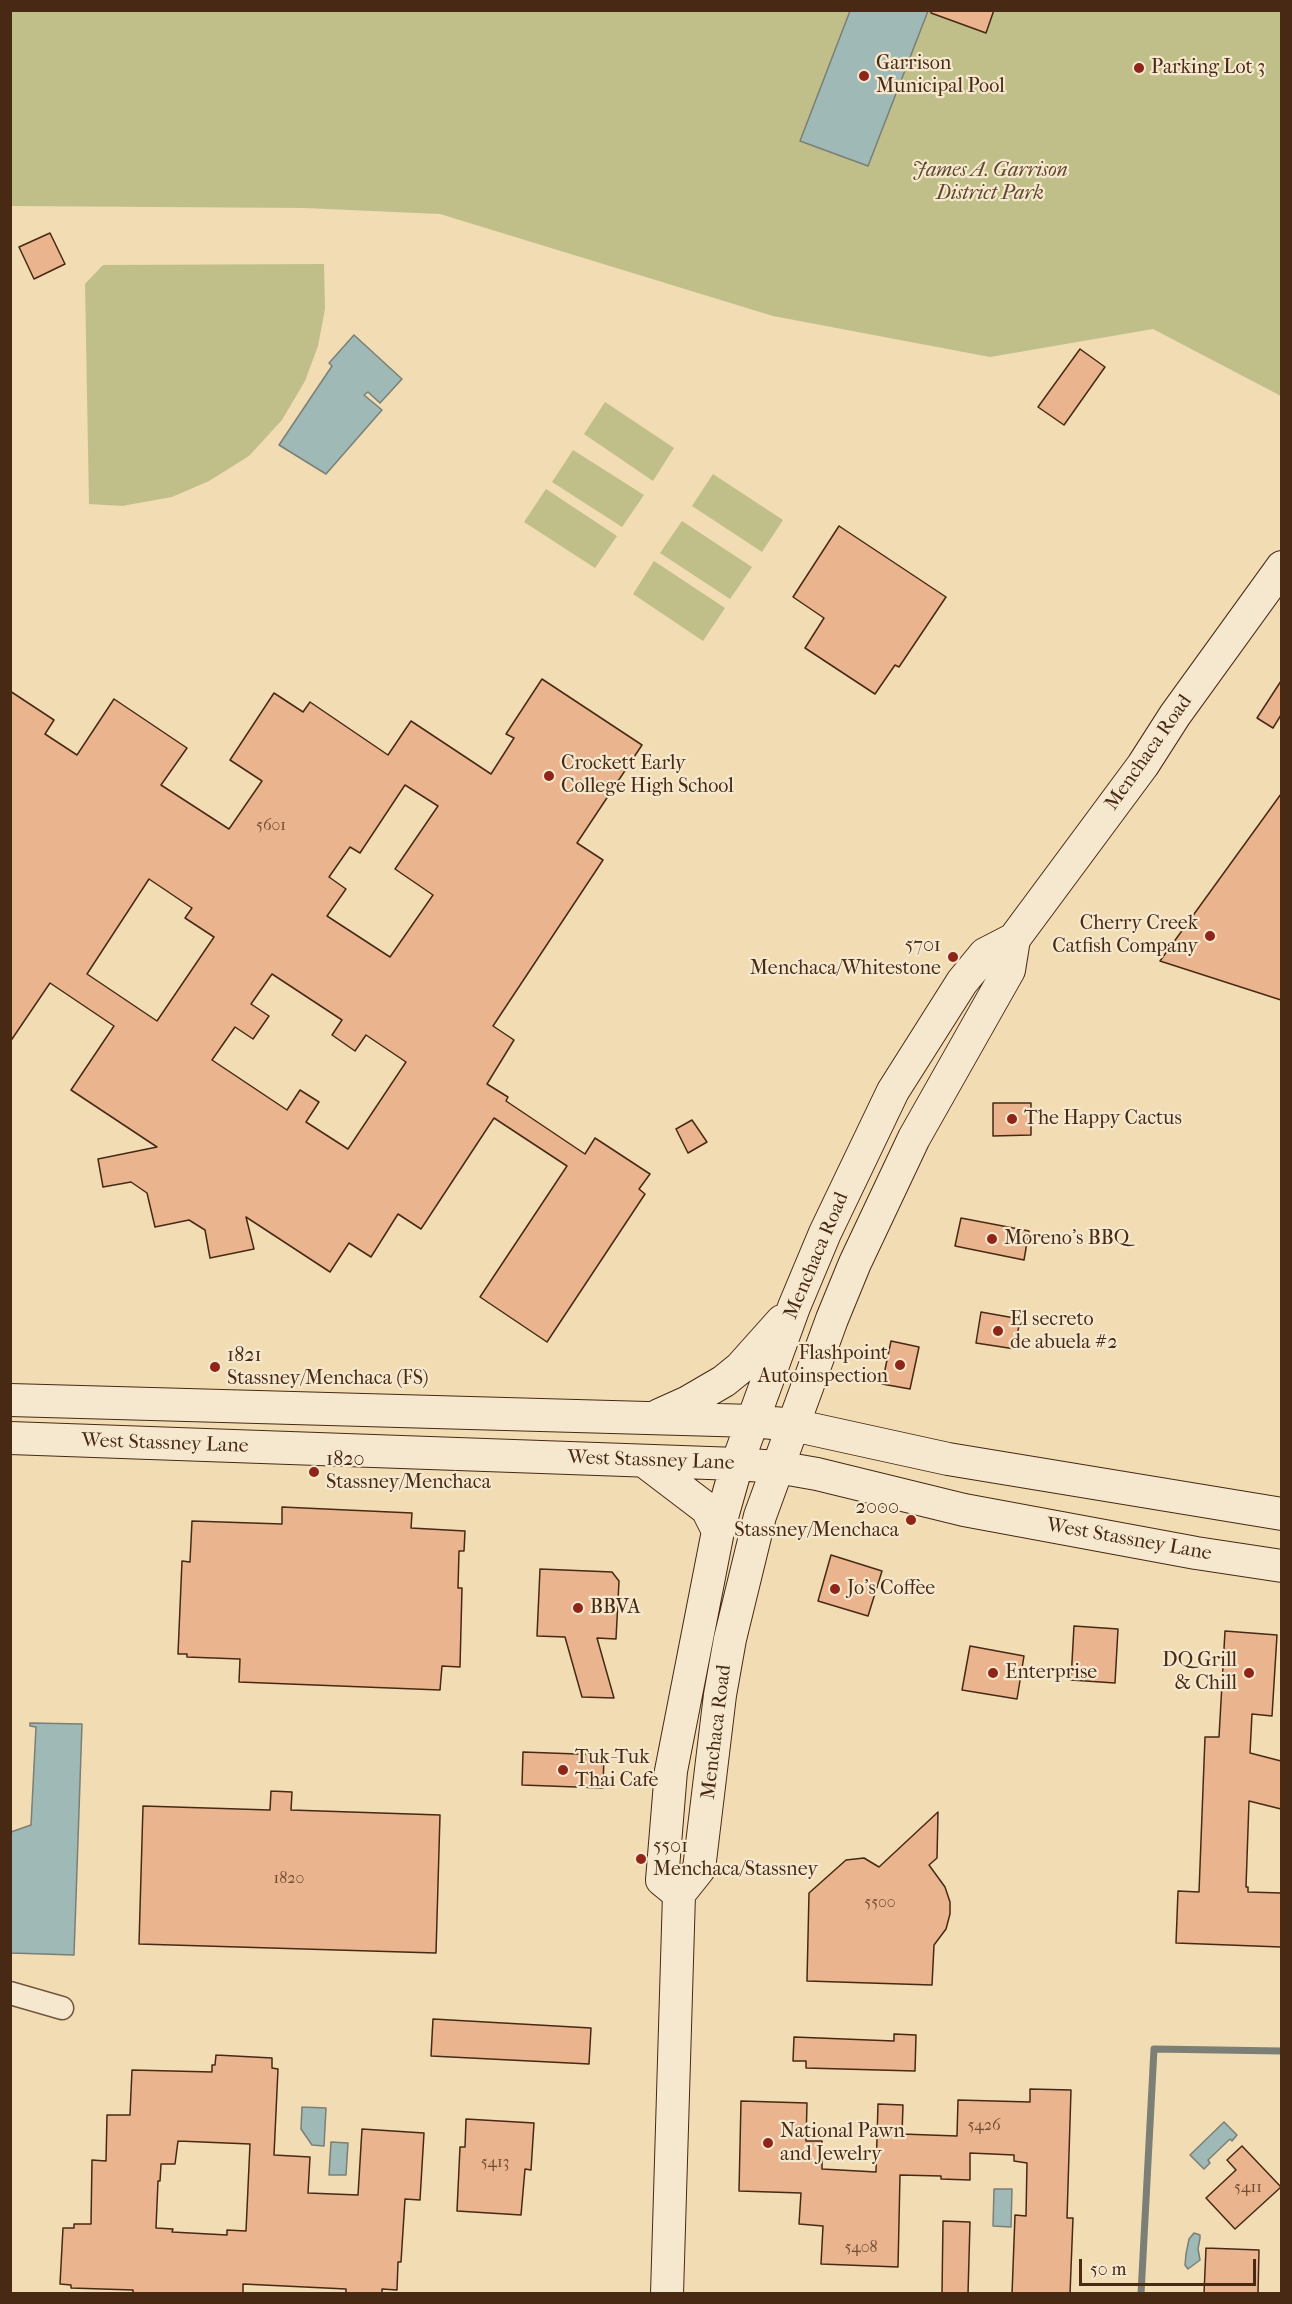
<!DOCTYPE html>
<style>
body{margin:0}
#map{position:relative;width:1292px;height:2304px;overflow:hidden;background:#f1dcb4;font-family:"IM FELL French Canon",serif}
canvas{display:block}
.frame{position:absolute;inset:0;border:12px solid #472914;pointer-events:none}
.scale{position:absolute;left:1079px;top:2259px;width:177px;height:27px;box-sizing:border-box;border:3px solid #472914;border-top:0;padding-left:8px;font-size:18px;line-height:21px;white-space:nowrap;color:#472914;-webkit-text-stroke:4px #f6e8ce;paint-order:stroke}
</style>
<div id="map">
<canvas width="1292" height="2304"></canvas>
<div class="frame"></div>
<div class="scale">50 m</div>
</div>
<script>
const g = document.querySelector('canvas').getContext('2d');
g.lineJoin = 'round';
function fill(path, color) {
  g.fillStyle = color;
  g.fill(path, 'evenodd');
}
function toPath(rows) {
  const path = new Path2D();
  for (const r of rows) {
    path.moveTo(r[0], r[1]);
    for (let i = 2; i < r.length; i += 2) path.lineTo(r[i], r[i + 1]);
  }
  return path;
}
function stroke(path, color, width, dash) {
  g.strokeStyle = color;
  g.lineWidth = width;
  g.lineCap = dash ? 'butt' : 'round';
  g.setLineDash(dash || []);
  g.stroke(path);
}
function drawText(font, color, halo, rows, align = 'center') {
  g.font = font + ' "IM FELL French Canon",serif';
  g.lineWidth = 4.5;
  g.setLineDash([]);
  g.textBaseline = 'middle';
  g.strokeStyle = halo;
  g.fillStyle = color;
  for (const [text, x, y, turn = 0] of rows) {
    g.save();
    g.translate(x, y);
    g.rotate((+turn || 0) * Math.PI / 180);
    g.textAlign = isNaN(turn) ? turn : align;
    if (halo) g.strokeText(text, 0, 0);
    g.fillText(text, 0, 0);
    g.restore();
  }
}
const green = toPath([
 [11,11,1281,11,1281,396,1153,329,990,357,773,316,440,214,304,208,11,206],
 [324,264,325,309,318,346,305,381,282,420,249,456,209,481,172,497,122,506,89,504,85,284,103,265],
 [605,402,674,448,653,481,584,434],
 [573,450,644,495,622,527,552,482],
 [713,474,783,520,762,552,692,506],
 [546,489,617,536,595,568,524,522],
 [682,521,752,567,730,599,660,553],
 [654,561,725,608,703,641,633,594]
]);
const water = toPath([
 [850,11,928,11,868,166,800,141,850,11],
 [354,335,402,379,380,403,368,392,364,395,382,410,326,474,279,445,332,366,329,363,354,335],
 [30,1723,82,1724,74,1955,11,1953,11,1832,31,1825,36,1727,30,1726,30,1723],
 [302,2107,326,2108,324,2146,312,2145,301,2129,302,2107],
 [1224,2122,1237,2135,1232,2141,1230,2139,1208,2160,1210,2163,1204,2169,1190,2155,1224,2122],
 [331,2142,348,2143,346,2175,329,2175,331,2142],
 [994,2189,1012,2189,1011,2227,993,2226,994,2189],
 [1194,2233,1200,2235,1200,2238,1198,2249,1200,2260,1188,2269,1185,2265,1186,2254,1189,2239,1194,2233]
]);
const stream = toPath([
 [1141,2294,1154,2049,1282,2051]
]);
const building = toPath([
 [931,10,994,10,986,33,931,13,931,10],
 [50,233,65,264,34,279,19,247,50,233],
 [1080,349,1105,367,1064,425,1038,407,1080,349],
 [839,526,946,597,899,667,895,665,875,694,805,648,824,618,793,597,839,526],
 [542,679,642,745,577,843,603,860,493,1026,514,1040,487,1084,508,1097,506,1101,585,1154,595,1138,650,1174,639,1189,645,1194,547,1342,480,1297,567,1166,494,1118,421,1229,398,1214,371,1257,349,1243,330,1272,246,1217,254,1249,210,1258,205,1230,189,1220,155,1227,147,1193,131,1182,103,1187,98,1159,157,1147,71,1090,114,1026,50,983,10,1042,10,691,54,720,45,734,77,755,114,699,187,748,161,785,229,829,262,781,230,760,274,693,303,712,310,702,388,755,411,721,491,774,514,738,506,734,542,679],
 [405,785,438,806,395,869,433,895,390,957,327,916,346,889,329,877,350,847,360,853,405,785],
 [149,879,192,908,185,918,214,937,157,1021,87,974,149,879],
 [272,974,342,1020,332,1035,355,1051,366,1035,406,1062,348,1149,306,1122,319,1102,300,1090,287,1110,212,1060,235,1027,253,1039,269,1016,251,1004,272,974],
 [1281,681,1281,715,1273,728,1257,718,1281,681],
 [1281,794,1281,1000,1160,961,1281,794],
 [993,1103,1031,1103,1031,1135,993,1136,993,1103],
 [692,1120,707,1142,688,1153,676,1129,692,1120],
 [961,1218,1029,1231,1024,1260,955,1246,961,1218],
 [981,1312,1020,1319,1015,1349,976,1343,981,1312],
 [891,1341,919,1347,910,1389,882,1384,891,1341],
 [282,1507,412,1513,411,1528,465,1531,464,1551,459,1551,458,1588,462,1588,460,1667,442,1666,440,1690,239,1682,240,1659,187,1657,187,1654,178,1654,182,1561,190,1562,192,1521,282,1524,282,1507],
 [831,1555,882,1571,868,1616,818,1601,831,1555],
 [540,1569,612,1572,619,1581,616,1639,597,1638,614,1698,582,1697,565,1637,537,1636,540,1569],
 [1074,1626,1118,1629,1115,1683,1071,1680,1074,1626],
 [1225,1631,1277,1635,1272,1716,1252,1714,1250,1753,1281,1761,1281,1809,1249,1801,1246,1887,1248,1887,1248,1892,1281,1893,1281,1947,1176,1943,1178,1891,1199,1892,1205,1737,1219,1737,1225,1631],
 [970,1646,1024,1656,1017,1699,962,1690,970,1646],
 [523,1752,604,1755,603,1788,522,1785,523,1752],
 [271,1791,292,1792,291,1810,440,1815,436,1953,139,1944,143,1806,270,1810,271,1791],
 [938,1812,937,1858,929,1865,945,1887,950,1902,950,1914,946,1929,934,1945,932,1985,807,1981,809,1893,846,1860,864,1858,879,1867,938,1812],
 [433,2019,591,2028,589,2064,431,2056,433,2019],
 [894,2034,916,2035,915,2071,806,2068,806,2061,793,2061,794,2037,894,2041,894,2034],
 [216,2055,272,2058,272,2068,278,2069,274,2155,310,2157,308,2193,358,2195,362,2129,424,2133,420,2200,405,2199,401,2262,398,2262,397,2290,382,2289,382,2294,346,2294,346,2289,243,2284,243,2293,133,2294,133,2290,71,2288,71,2285,60,2284,63,2228,74,2228,74,2224,91,2224,92,2160,106,2161,107,2115,130,2115,132,2070,212,2072,212,2065,215,2065,216,2055],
 [178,2141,250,2144,246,2231,227,2230,227,2235,172,2232,173,2229,156,2228,158,2181,160,2181,161,2164,175,2164,178,2141],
 [1030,2089,1071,2090,1067,2218,1073,2218,1070,2294,1012,2294,1015,2215,1026,2216,1027,2163,1014,2161,1014,2155,970,2153,970,2180,941,2179,941,2176,900,2175,898,2267,821,2264,823,2226,799,2224,801,2193,739,2191,741,2101,807,2103,806,2141,822,2141,822,2169,876,2172,878,2104,903,2105,902,2134,957,2136,958,2100,1030,2102,1030,2089],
 [466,2119,534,2123,531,2170,525,2169,521,2215,457,2211,460,2147,465,2147,466,2119],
 [1242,2146,1281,2187,1235,2229,1206,2198,1236,2170,1227,2160,1242,2146],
 [943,2221,970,2222,968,2294,942,2294,943,2221],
 [1206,2248,1259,2250,1258,2294,1204,2294,1206,2248]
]);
const street = toPath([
 [10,1993,62,2008]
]);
const secondary = toPath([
 [10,1400,753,1421,793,1425,948,1459,1282,1514],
 [659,1415,688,1402,724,1381,740,1368,782,1321],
 [10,1438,737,1464,777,1467,817,1474,964,1510,1196,1553,1282,1566],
 [644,1461,707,1509,718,1531],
 [679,1894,662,1880,671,1771,718,1531,737,1464,794,1307,825,1233,893,1091,962,982,985,954,1014,939,1143,765,1175,715,1282,567],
 [667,2294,679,1894,699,1869,720,1695,730,1639,760,1516,832,1319,855,1263,914,1138,1009,970,1014,939]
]);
const markers = [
 [1139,68,6,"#8f2418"],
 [864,76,6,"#8f2418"],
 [549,776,6,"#8f2418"],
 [1210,936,6,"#8f2418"],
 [953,957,6,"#8f2418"],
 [1012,1119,6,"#8f2418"],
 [992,1239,6,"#8f2418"],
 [998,1331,6,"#8f2418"],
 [900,1365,6,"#8f2418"],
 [215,1367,6,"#8f2418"],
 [314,1472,6,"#8f2418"],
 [911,1520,6,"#8f2418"],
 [835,1589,6,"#8f2418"],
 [578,1608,6,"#8f2418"],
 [993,1673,6,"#8f2418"],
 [1249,1673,6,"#8f2418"],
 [563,1770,6,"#8f2418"],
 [641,1859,6,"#8f2418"],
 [768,2143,6,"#8f2418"]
];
const numberNames = [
 ["5601",271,826],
 ["1820",289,1879],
 ["5500",880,1903],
 ["5426",984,2126],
 ["5413",495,2163],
 ["5411",1248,2188],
 ["5408",861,2248]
];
const poiNames = [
 ["Garrison",876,64],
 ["Municipal Pool",876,87],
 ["Parking Lot 3",1151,68],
 ["Crockett Early",561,764],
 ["College High School",561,787],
 ["Cherry Creek",1198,924,"right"],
 ["Catfish Company",1198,947,"right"],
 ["5701",941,946,"right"],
 ["Menchaca/Whitestone",941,969,"right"],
 ["The Happy Cactus",1024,1119],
 ["Moreno's BBQ",1004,1239],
 ["El secreto",1010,1320],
 ["de abuela #2",1010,1343],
 ["Flashpoint",888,1354,"right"],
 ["Autoinspection",888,1377,"right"],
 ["1821",227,1356],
 ["Stassney/Menchaca (FS)",227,1379],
 ["1820",326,1460],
 ["Stassney/Menchaca",326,1483],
 ["2000",899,1508,"right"],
 ["Stassney/Menchaca",899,1531,"right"],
 ["Jo's Coffee",847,1589],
 ["BBVA",590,1608],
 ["DQ Grill",1237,1661,"right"],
 ["& Chill",1237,1684,"right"],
 ["Enterprise",1005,1673],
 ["Tuk-Tuk",575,1758],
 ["Thai Cafe",575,1781],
 ["5501",653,1847],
 ["Menchaca/Stassney",653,1870],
 ["National Pawn",780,2132],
 ["and Jewelry",780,2155]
];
const parkNames = [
 ["James A. Garrison",990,171],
 ["District Park",990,194]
];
const streetNames = [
 ["Menchaca Road",1149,753,-55],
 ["Menchaca Road",817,1256,-67],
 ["West Stassney Lane",165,1444,2],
 ["West Stassney Lane",651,1461,2],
 ["West Stassney Lane",1129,1540,10],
 ["Menchaca Road",717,1732,-83]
];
fill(green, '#c0bf89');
fill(water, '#9eb9b6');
stroke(water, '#7b7f75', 1.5);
stroke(stream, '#7b7f75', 7);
fill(building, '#eab48e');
stroke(building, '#472914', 1.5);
stroke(street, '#72563c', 25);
stroke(secondary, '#472914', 34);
stroke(street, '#f6e8ce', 22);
stroke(secondary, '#f6e8ce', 32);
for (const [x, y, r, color] of markers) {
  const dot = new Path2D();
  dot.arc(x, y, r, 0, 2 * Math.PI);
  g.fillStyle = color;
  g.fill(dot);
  stroke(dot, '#f6e8ce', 2);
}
drawText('16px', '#704c32', null, numberNames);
drawText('20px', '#472914', '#f6e8ce', poiNames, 'left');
drawText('italic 20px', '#5f472b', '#f6e8ce', parkNames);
drawText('20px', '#472914', '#f6e8ce', streetNames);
</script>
